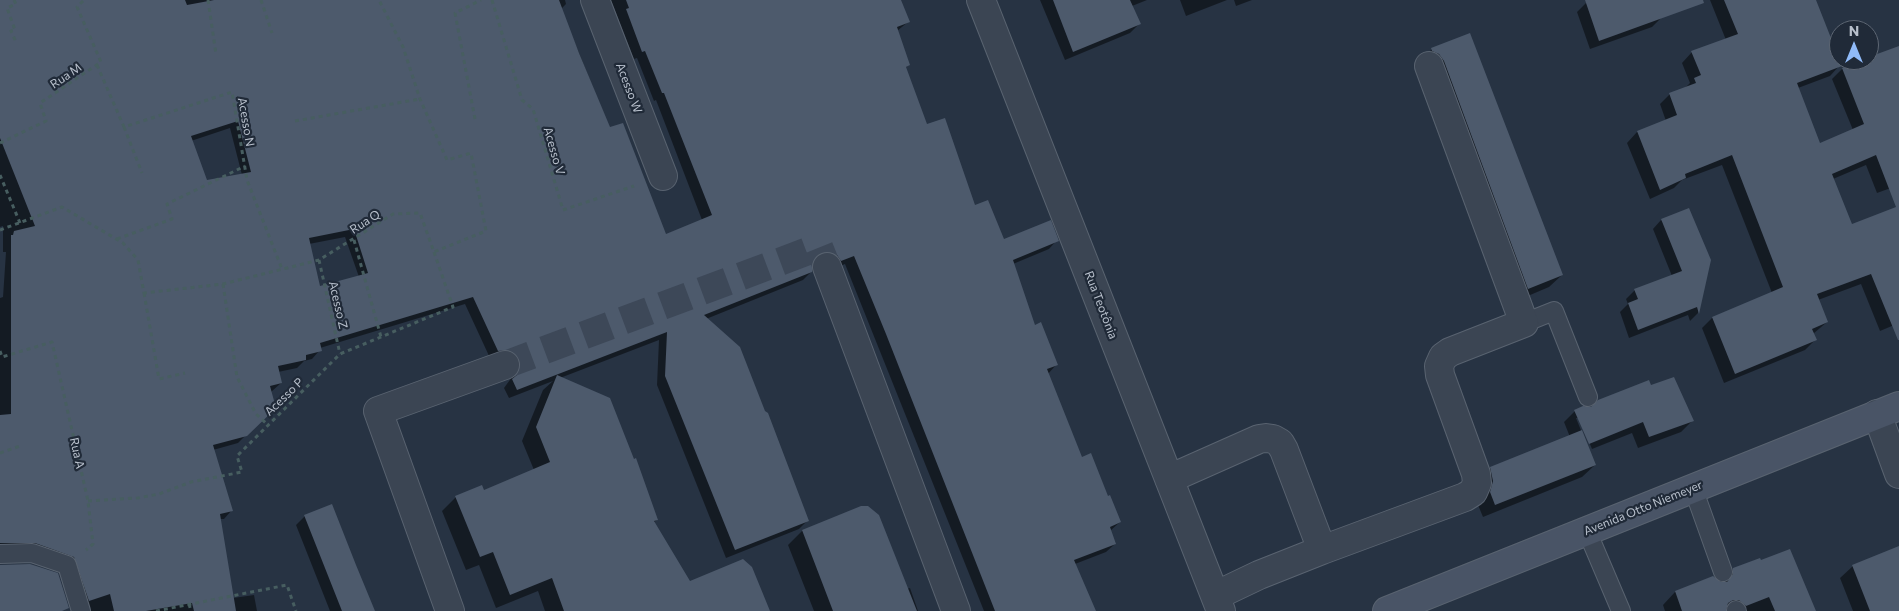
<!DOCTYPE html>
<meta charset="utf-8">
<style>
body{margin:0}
#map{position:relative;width:1899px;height:611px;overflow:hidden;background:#273343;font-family:Commissioner,sans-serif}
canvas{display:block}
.north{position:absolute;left:1829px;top:20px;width:50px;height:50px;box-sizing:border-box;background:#202a38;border:1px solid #5d6673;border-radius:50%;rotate:0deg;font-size:14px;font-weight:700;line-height:20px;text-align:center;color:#b8c0cc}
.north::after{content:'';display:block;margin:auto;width:18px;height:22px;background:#90bbf9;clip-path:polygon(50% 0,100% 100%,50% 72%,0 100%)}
</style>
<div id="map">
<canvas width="1899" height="611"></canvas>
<div class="north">N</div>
</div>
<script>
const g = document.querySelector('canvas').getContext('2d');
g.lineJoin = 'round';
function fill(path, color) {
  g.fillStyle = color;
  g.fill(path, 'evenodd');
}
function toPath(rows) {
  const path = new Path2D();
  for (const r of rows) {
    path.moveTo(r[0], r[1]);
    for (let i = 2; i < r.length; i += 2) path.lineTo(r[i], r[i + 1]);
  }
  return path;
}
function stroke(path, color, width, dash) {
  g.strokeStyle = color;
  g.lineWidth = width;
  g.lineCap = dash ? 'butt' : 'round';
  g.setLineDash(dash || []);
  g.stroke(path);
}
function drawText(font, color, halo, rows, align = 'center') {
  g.font = font + ' Commissioner,sans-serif';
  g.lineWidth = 4.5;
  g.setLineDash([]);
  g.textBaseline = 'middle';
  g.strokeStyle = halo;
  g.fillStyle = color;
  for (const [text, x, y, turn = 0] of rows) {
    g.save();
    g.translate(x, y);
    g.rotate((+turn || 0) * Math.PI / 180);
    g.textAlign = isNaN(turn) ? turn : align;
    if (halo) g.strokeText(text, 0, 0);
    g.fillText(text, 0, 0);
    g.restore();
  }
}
const shadow = toPath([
 [0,0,565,0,566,4,561,9,610,129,665,235,702,220,656,100,654,101,637,58,634,59,611,0,900,0,908,22,897,31,909,65,905,68,926,126,974,207,1004,240,1057,240,1049,249,1013,264,1034,327,1056,365,1048,374,1081,458,1107,498,1120,522,1110,531,1115,544,1106,552,1075,564,1094,611,984,611,845,264,833,269,820,259,812,260,811,272,803,280,706,319,807,521,799,529,726,558,657,385,659,340,560,378,657,520,654,522,622,611,545,611,538,591,496,608,479,565,466,570,442,511,456,497,483,491,534,470,522,441,543,390,553,381,509,398,504,388,512,377,512,368,490,358,465,304,320,348,320,350,312,359,304,361,297,368,278,372,281,383,271,392,274,407,238,443,213,450,232,510,224,519,220,519,233,598,254,595,257,611,81,611,66,565,0,551,0,298,3,297,6,252,3,252,3,226,0,227],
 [230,128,242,175,206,182,191,141],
 [345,237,359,277,319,288,309,244],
 [1040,0,1147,0,1132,6,1139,24,1130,33,1065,60],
 [1180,0,1227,0,1186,16],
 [1234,0,1252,0,1236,6],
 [1595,0,1654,0,1661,18,1652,27,1590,49,1577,12,1586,3],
 [1710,0,1815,0,1840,65,1830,76,1798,88,1819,144,1853,130,1832,79,1842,69,1899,47,1899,185,1877,193,1866,165,1833,179,1852,226,1899,218,1899,323,1880,331,1861,284,1818,300,1827,322,1813,334,1815,340,1805,350,1724,383,1702,328,1712,318,1772,293,1722,165,1682,180,1674,188,1650,199,1627,143,1637,132,1666,121,1660,104,1670,94,1685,88,1690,83,1682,63,1692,52,1726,40],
 [1469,35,1562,275,1549,287,1516,301,1420,62,1432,49],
 [1661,220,1710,260,1698,313,1690,321,1688,315,1629,338,1620,312,1628,304,1626,299,1635,290,1672,276,1653,229],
 [1650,386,1692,421,1681,432,1638,448,1632,433,1592,449,1579,418,1576,418,1595,465,1582,477,1483,517,1478,505,1478,480,1491,468,1570,437,1564,422,1575,411,1592,408],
 [861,508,907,589,910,588,918,611,814,611,788,545,802,531],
 [305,516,368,611,330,611,296,525],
 [1899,549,1899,611,1853,611,1840,578,1853,566],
 [1734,569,1814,611,1665,611,1663,605,1675,592,1713,577,1721,584,1721,582]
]);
const building = toPath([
 [0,0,185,0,187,5,214,0,559,0,579,53,610,127,623,123,666,234,712,215,664,93,662,93,645,51,642,52,626,9,629,8,626,0,901,0,910,22,897,27,910,65,906,67,927,124,945,118,975,205,988,200,1004,239,1051,220,1059,241,1013,260,1035,325,1041,322,1058,365,1047,369,1082,457,1091,453,1108,496,1110,495,1121,522,1110,527,1116,544,1074,560,1096,611,995,611,886,334,854,256,841,261,837,255,829,252,821,253,815,257,812,265,812,272,704,315,740,347,765,411,768,413,809,521,735,550,665,376,667,332,517,390,512,379,517,375,520,368,519,359,515,353,508,350,498,351,473,297,320,343,322,351,306,355,306,360,278,366,282,383,270,386,276,408,247,436,213,445,233,511,220,514,236,611,194,611,192,603,146,611,114,611,110,594,89,601,74,557,35,543,0,543,0,415,11,414,11,235,13,235,14,231,35,226,0,138],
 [238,121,251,172,207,180,191,136],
 [354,229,368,273,320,286,309,238],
 [1053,0,1130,0,1141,24,1073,52],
 [1585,0,1703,0,1704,3,1599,41],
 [1724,0,1816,0,1842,66,1797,83,1820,143,1864,124,1842,68,1862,60,1869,60,1869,57,1899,46,1899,340,1898,340,1871,274,1817,294,1828,322,1812,329,1817,340,1735,374,1712,317,1783,287,1732,155,1685,174,1686,178,1660,190,1637,131,1677,115,1669,93,1696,83,1694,78,1701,75,1691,51,1738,34],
 [1876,155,1896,207,1852,224,1832,174],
 [1470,33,1563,275,1528,289,1444,61,1439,54,1432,51,1431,48],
 [1689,208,1711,260,1699,314,1697,307,1638,330,1628,303,1638,299,1634,289,1682,271,1661,219],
 [557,375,610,398,634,459,636,458,658,520,654,521,690,581,743,559,752,567,770,611,564,611,552,578,510,595,493,552,480,557,455,496,482,485,484,490,550,462,536,427],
 [1674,377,1694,421,1649,437,1643,422,1589,444,1574,410,1583,406,1591,407,1598,400,1649,380,1651,385],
 [1582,430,1596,465,1495,505,1490,492,1493,481,1490,467],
 [332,504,356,565,375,611,342,611,304,515],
 [861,506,868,506,879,515,917,611,833,611,802,530],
 [1899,546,1899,611,1870,611,1852,565],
 [1790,549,1816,611,1775,611,1769,597,1746,606,1739,600,1733,600,1728,603,1726,611,1682,611,1675,591,1713,576,1721,582,1727,582,1733,574,1733,568,1760,558,1761,560],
 [30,564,58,573,69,608,62,611,0,611,0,565]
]);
const minorTunnel = toPath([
 [505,365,819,247,827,267]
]);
const path = toPath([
 [14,0,16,4,7,8,15,30,11,31,16,42],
 [208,0,216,54],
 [261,0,272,33],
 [492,0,522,100,533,109,563,210,634,186],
 [97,65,124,127,232,92,247,180,282,269],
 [475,119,455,13,481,0],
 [295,121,420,99],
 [124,127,142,173],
 [0,143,46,121,40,103,101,62,77,7,84,0],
 [0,175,20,223],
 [0,230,62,207,123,243,138,260,144,293,223,284,319,260,393,214,420,213,434,252,486,231,471,153,447,160,420,99,403,47,379,0],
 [117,239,172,219,167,204,245,166],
 [354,240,381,337],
 [319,260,340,354],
 [223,284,237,377,256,414,268,425],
 [144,293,159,379,185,373],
 [0,351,2,357,52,342,88,501,93,544,86,550],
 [0,453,20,446],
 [88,501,138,498,159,494,191,482,242,472,237,456,340,354,453,307,434,252],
 [189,604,191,611],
 [156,611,287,585,296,611]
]);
const service = toPath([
 [1524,323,1554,311,1588,397],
 [1693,488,1723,572],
 [1587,531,1621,611],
 [0,554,32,553,67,565,81,611],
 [1736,610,1737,611]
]);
const minor = toPath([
 [595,0,663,176],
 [981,0,1221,611],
 [827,267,956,611],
 [1877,414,1899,474],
 [1169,479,1259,439,1266,438,1273,439,1280,443,1284,450,1322,550,1465,497,1473,492,1477,483,1476,474,1440,375,1439,366,1443,357,1450,352,1524,323,1429,66],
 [1215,596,1259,575,1322,550],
 [450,611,378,411,505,365]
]);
const secondary = toPath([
 [1387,611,1899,406]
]);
const streetNames = [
 ["Rua M",66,76,-34],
 ["Acesso W",629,88,69],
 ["Acesso N",246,122,80],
 ["Acesso V",554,151,74],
 ["Rua Q",365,222,-33],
 ["Acesso Z",338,305,77],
 ["Rua Teotônia",1101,305,69],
 ["Acesso P",284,397,-44],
 ["Rua A",77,453,78],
 ["Avenida Otto Niemeyer",1643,508,-22]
];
fill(shadow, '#0007');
fill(building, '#4d5a6c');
stroke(minorTunnel, '#3d4858', 28, [28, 14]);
stroke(service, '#596370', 20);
stroke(minor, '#596370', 30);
stroke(secondary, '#596370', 30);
stroke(path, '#475e60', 3, [4, 4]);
stroke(service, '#3b4553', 18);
stroke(minor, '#3b4553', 28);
stroke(secondary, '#495466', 28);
drawText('12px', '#b8c0cc', '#202a38', streetNames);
</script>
